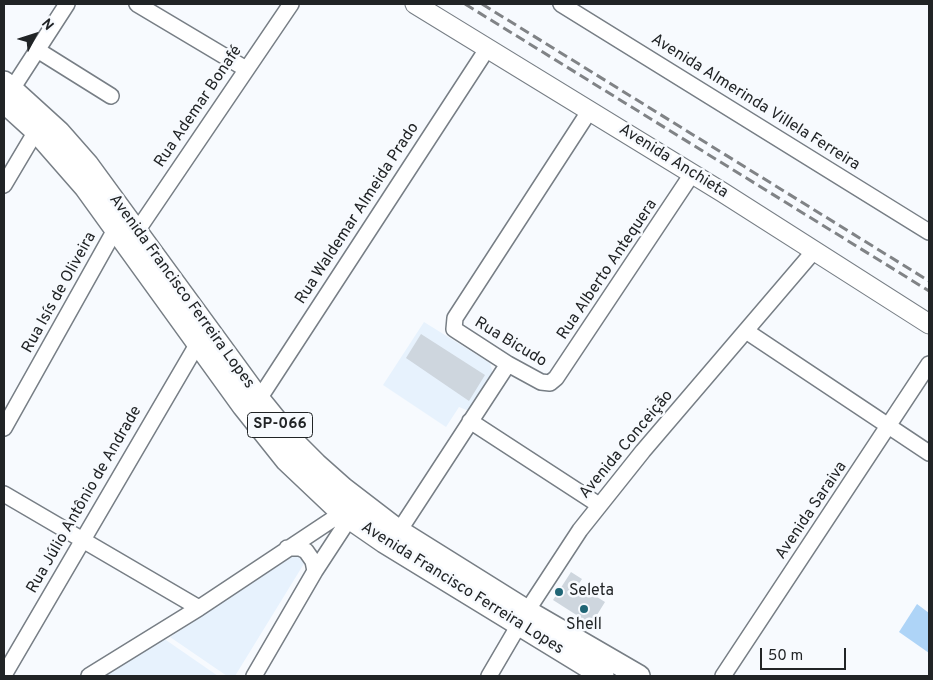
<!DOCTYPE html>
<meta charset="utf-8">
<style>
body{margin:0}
#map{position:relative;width:933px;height:680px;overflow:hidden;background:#f7fafe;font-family:Overpass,sans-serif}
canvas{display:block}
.frame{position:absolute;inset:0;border:5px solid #212426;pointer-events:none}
.north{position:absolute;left:10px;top:10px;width:50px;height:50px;-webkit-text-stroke:4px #f7fafe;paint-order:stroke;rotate:50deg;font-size:14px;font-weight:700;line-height:20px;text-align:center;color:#212426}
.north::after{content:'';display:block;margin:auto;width:18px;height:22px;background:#212426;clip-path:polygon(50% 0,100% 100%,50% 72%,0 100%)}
.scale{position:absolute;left:760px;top:648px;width:86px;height:22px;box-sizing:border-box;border:2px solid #212426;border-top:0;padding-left:6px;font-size:15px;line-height:18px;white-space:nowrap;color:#212426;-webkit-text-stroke:4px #f7fafe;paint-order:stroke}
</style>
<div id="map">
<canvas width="933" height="680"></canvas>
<div class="frame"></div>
<div class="north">N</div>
<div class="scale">50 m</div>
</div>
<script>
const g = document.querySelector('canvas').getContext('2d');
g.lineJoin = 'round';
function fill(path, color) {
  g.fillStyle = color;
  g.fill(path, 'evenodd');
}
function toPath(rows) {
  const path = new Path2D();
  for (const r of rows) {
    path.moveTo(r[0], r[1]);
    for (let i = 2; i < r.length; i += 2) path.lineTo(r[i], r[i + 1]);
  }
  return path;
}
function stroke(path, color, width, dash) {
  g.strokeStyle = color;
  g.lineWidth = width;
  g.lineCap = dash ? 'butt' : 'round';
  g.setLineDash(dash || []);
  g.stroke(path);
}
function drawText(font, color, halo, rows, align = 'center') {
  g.font = font + ' Overpass,sans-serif';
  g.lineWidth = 5;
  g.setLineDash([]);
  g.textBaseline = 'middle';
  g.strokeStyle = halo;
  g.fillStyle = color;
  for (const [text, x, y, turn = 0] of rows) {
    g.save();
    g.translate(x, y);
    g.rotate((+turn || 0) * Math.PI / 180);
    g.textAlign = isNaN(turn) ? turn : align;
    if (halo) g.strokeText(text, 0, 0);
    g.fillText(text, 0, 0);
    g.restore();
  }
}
const built = toPath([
 [424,322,490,363,493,374,469,411,459,407,446,427,383,385],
 [296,554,305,562,235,676,227,676,170,637],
 [163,638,218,676,101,676]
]);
const green = toPath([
 [917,604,929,613,929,653,899,632]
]);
const building = toPath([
 [421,334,485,375,469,401,406,358],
 [571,572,582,579,578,585,605,602,587,631,574,624,578,616,553,600]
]);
const minor = toPath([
 [137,4,246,69],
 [561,4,929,232],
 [39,51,111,96],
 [12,89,67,4],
 [590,110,455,318,454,329,457,331,508,364,541,382,550,383,556,378,692,174],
 [4,185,36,131],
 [137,231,291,4],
 [746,331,929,453],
 [259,399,487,49],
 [470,421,599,505],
 [4,428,116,228],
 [4,494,199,608],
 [399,531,508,364],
 [287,548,300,548,306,551,313,561,315,571],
 [4,675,198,343],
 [89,676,199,608,342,513],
 [254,676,315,571,349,519],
 [489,676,527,611,580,530,643,451,814,251],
 [723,676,929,364]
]);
const major = toPath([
 [415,4,722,192,929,324]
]);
const highway = toPath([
 [4,82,59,132,88,165,259,399,293,441,316,464,343,488,399,531,527,611,639,676],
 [4,102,36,131,85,187,243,406,286,460,342,513,384,542,603,676]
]);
const rail = toPath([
 [465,4,929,291],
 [482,4,929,281]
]);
const markers = [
 [559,592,5,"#1f6575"],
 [584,609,5,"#1f6575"]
];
const shields = [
 [280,425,65]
];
const shieldNames = [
 ["SP-066",280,425]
];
const streetNames = [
 ["Avenida Almerinda Villela Ferreira",755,103,32],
 ["Rua Ademar Bonafé",199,107,-56],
 ["Avenida Anchieta",673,162,32],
 ["Rua Waldemar Almeida Prado",358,214,-57],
 ["Rua Alberto Antequera",608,270,-56],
 ["Avenida Francisco Ferreira Lopes",181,292,54],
 ["Rua Isís de Oliveira",60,293,-61],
 ["Rua Bicudo",510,343,31],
 ["Avenida Conceição",627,445,-50],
 ["Rua Júlio Antônio de Andrade",85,500,-60],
 ["Avenida Saraiva",812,511,-56],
 ["Avenida Francisco Ferreira Lopes",462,589,32]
];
const poiNames = [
 ["Seleta",569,592],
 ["Shell",584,626,"center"]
];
fill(built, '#e7f2fd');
fill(green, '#aed4f7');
fill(building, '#ced6de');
stroke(minor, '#777e85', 18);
stroke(major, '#777e85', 21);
stroke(highway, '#777e85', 24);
stroke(minor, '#fff', 15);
stroke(major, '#fff', 19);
stroke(highway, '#fff', 21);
stroke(rail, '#808386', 3, [10, 5]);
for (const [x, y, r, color] of markers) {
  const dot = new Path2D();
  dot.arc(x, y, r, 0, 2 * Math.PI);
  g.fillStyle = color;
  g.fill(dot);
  stroke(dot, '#f7fafe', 2);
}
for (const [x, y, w] of shields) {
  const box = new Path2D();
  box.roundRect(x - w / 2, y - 12.5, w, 25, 4);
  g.fillStyle = '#f7fafe';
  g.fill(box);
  stroke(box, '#212426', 1);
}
drawText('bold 15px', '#212426', null, shieldNames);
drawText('16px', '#212426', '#f7fafe', streetNames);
drawText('16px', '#212426', '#f7fafe', poiNames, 'left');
</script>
